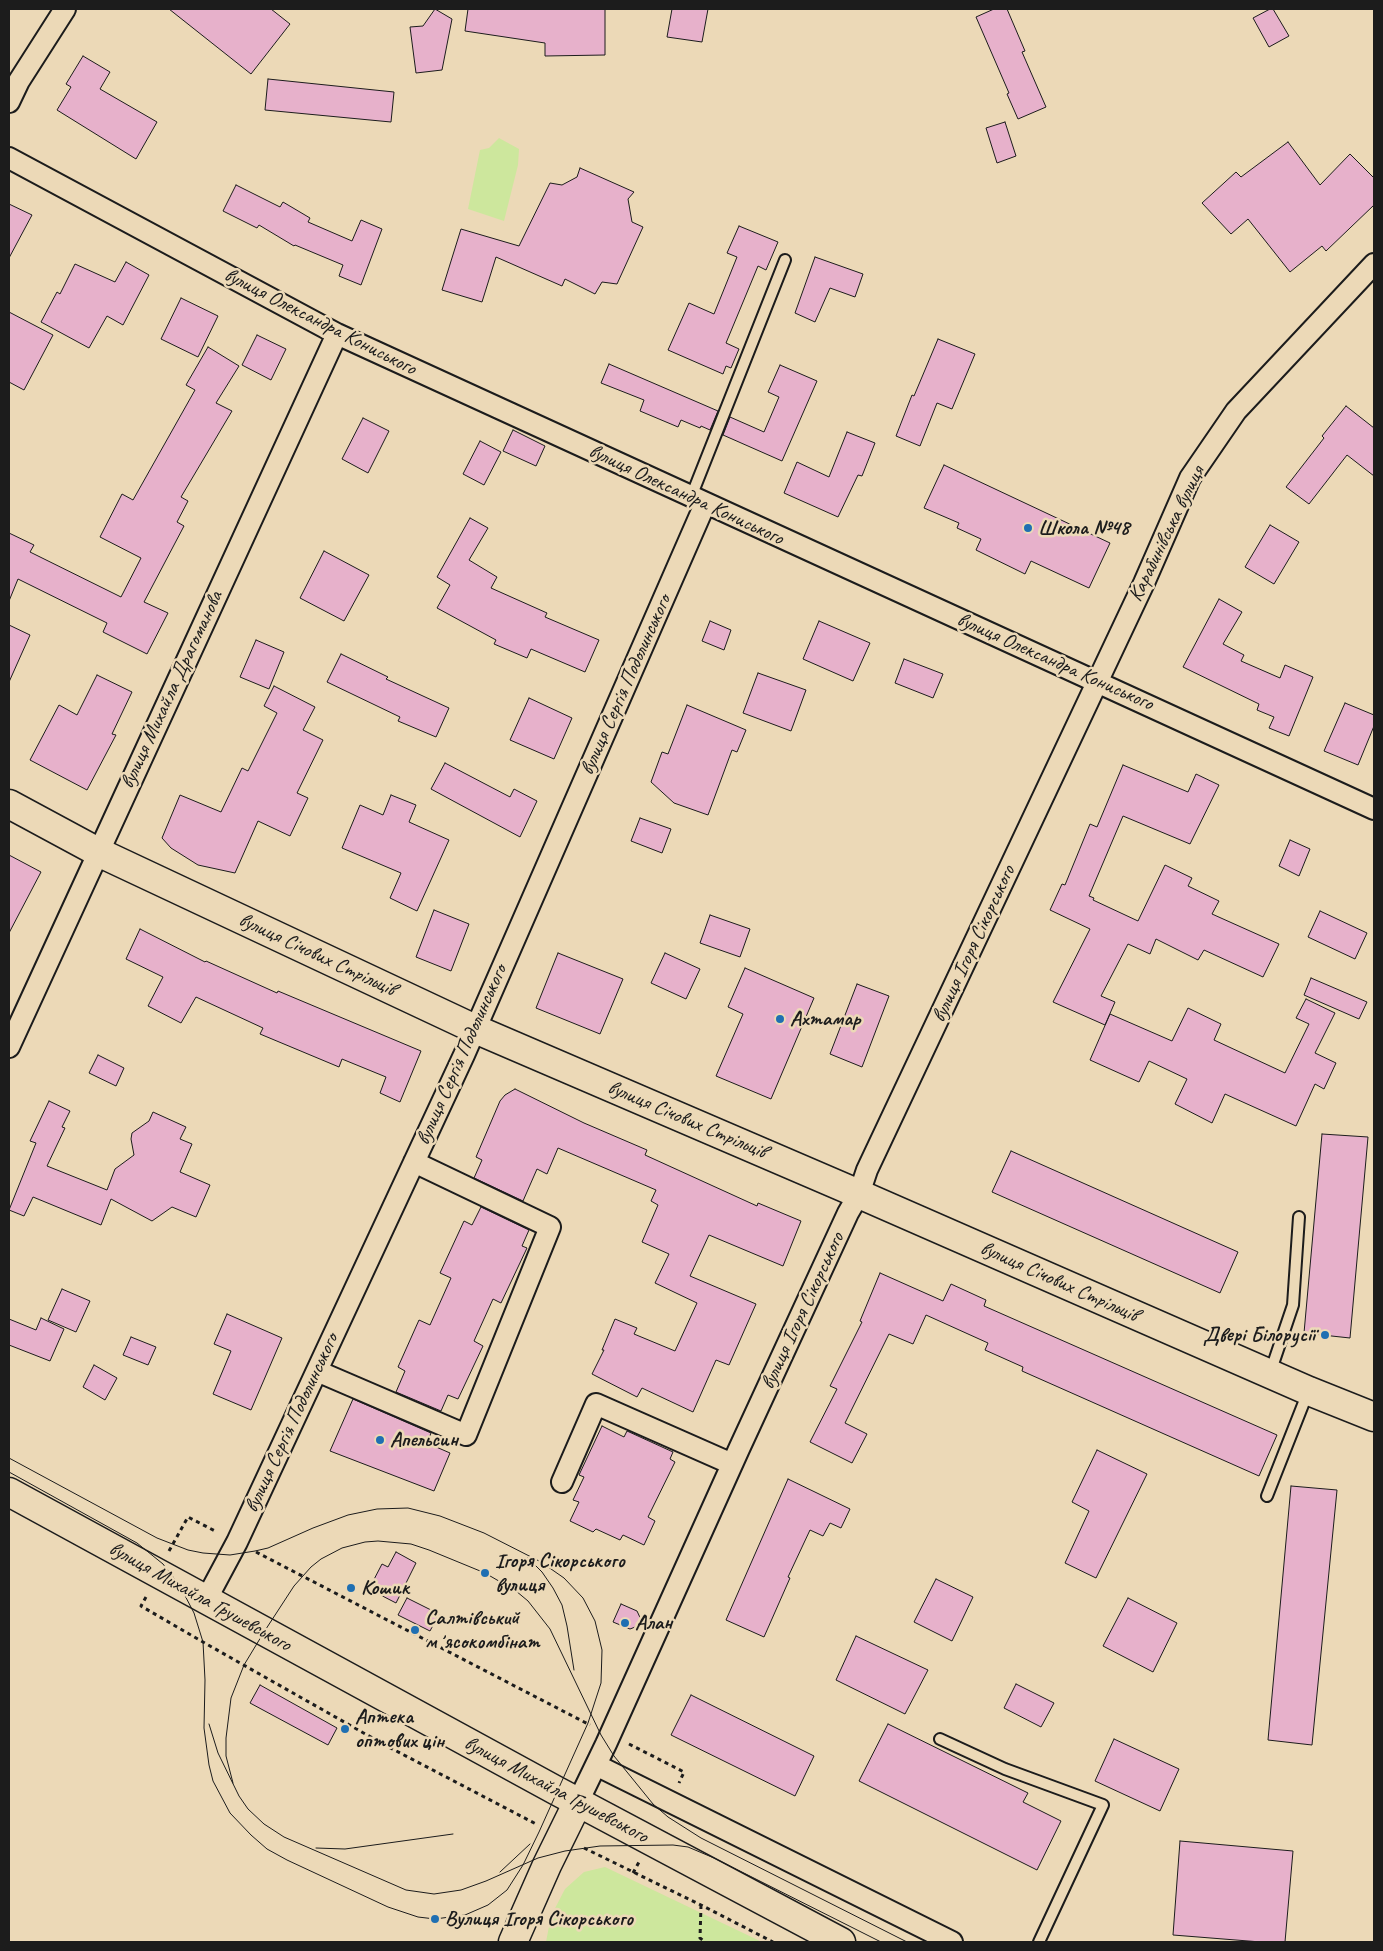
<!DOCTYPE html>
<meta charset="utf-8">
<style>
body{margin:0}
#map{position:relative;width:1383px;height:1951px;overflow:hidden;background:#ecd9b7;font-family:Caveat,sans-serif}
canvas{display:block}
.frame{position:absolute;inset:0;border:10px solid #1c1c1c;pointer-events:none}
</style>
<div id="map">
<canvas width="1383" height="1951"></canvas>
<div class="frame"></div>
</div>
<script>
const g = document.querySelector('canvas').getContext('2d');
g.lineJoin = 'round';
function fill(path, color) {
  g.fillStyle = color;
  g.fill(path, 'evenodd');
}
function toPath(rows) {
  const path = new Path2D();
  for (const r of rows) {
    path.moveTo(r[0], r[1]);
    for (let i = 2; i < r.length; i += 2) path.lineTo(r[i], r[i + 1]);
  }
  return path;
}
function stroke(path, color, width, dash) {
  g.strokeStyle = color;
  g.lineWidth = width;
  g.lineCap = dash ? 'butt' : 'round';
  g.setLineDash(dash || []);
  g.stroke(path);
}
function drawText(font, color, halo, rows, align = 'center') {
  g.font = font + ' Caveat,sans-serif';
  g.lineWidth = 5;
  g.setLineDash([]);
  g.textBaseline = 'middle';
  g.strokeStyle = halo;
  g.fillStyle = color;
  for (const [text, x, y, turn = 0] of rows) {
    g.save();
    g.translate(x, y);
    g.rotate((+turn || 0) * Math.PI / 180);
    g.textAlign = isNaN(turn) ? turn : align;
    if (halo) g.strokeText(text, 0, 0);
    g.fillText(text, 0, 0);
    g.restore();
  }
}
const green = toPath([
 [499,138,519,149,518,165,504,221,468,209,480,150,489,148],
 [605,1867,762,1942,546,1942,551,1916,565,1889,584,1872]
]);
const building = toPath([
 [169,9,271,9,290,24,251,74,169,9],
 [435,9,452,19,442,70,416,73,410,27,423,26,435,9],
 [468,9,605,9,605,55,545,56,545,43,465,31,468,9],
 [672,9,708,9,702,42,667,37,672,9],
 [994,9,1007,9,1025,51,1022,52,1046,107,1018,119,1007,94,1009,93,976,17,994,9],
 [1270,9,1273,9,1289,36,1269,47,1253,18,1270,9],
 [83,56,110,72,100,89,157,122,136,159,57,110,71,87,66,84,83,56],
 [268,79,394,92,391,122,265,110,268,79],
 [1005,122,1016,156,997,163,986,128,1005,122],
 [1288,142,1320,185,1350,154,1374,178,1374,205,1326,251,1322,246,1290,272,1248,219,1231,234,1202,203,1236,172,1241,177,1288,142],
 [580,168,634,192,628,199,632,222,643,227,617,284,602,282,595,294,565,279,562,286,496,257,482,302,442,290,461,229,519,246,550,183,562,185,577,177,580,168],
 [236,185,280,207,283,202,310,218,308,222,352,241,361,220,382,229,361,285,339,276,343,265,295,245,294,246,259,225,257,228,223,211,236,185],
 [9,204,32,215,9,258,9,204],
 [739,226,778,242,766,270,758,266,726,343,739,349,731,368,726,366,723,374,668,350,689,303,714,314,737,257,727,253,739,226],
 [815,257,863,274,855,297,830,288,815,322,795,313,815,257],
 [126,262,149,275,123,325,107,316,89,348,41,322,57,292,60,294,75,264,115,282,126,262],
 [181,298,218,316,198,357,161,339,181,298],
 [9,312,53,335,24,390,9,382,9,312],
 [257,335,286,349,271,380,242,365,257,335],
 [938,339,975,354,952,409,937,403,920,446,896,436,912,395,914,396,938,339],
 [208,347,239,366,216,403,232,411,181,497,188,501,177,522,184,526,144,602,168,613,147,654,103,632,107,623,18,579,9,601,9,533,34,545,30,552,121,597,141,558,100,537,122,494,133,500,195,390,186,385,208,347],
 [609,364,718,411,710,430,701,426,700,428,681,420,678,427,640,411,644,400,601,383,609,364],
 [780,365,817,381,782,461,723,435,730,417,764,432,779,397,768,392,780,365],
 [1346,406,1374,428,1374,476,1347,455,1309,504,1286,487,1324,438,1322,436,1346,406],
 [363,418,389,431,368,473,342,459,363,418],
 [513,430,545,446,536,466,503,451,513,430],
 [847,432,875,443,862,476,858,475,838,517,784,493,797,462,829,477,847,432],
 [480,441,501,452,484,485,463,474,480,441],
 [944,465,1110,543,1089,588,1031,561,1025,574,976,550,981,539,957,528,959,523,924,508,944,465],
 [470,518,488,528,469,560,497,577,491,588,547,613,545,617,599,640,585,672,531,649,527,658,494,644,496,640,437,608,450,585,437,577,470,518],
 [1270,525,1299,542,1274,584,1245,567,1270,525],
 [324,551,369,575,344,621,300,598,324,551],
 [1219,599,1242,612,1223,644,1244,655,1241,661,1280,678,1285,665,1313,677,1289,736,1269,728,1274,717,1257,710,1259,704,1183,667,1219,599],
 [710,621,731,630,724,650,702,641,710,621],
 [819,621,870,643,853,681,803,659,819,621],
 [9,625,30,635,9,682,9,625],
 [256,640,284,652,269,689,240,677,256,640],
 [341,654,388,677,386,679,449,708,436,737,398,721,400,717,327,682,341,654],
 [904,659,943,674,933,698,895,683,904,659],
 [758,673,806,690,791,731,743,713,758,673],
 [97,675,132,692,112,734,116,735,87,790,30,760,59,705,77,715,97,675],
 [274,686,315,707,303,730,323,740,297,793,308,798,290,836,258,821,235,873,198,865,171,848,162,838,180,795,221,812,242,768,248,771,277,713,264,706,274,686],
 [529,698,572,718,554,759,510,740,529,698],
 [1345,703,1374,715,1374,726,1358,765,1324,751,1345,703],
 [687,705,746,730,737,752,732,750,708,815,674,803,651,782,662,752,668,754,687,705],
 [445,763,510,797,514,789,537,801,520,837,431,789,445,763],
 [1123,765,1188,792,1196,774,1219,785,1190,844,1123,816,1089,896,1094,898,1093,900,1138,921,1165,865,1192,878,1188,886,1219,901,1212,914,1279,944,1263,977,1204,950,1198,960,1156,939,1150,954,1128,944,1101,996,1115,1002,1105,1025,1053,1002,1090,929,1050,910,1062,884,1065,885,1090,824,1097,827,1123,765],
 [391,795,416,805,409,822,449,840,417,911,390,898,401,873,342,848,360,805,383,815,391,795],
 [640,818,671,829,662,853,631,841,640,818],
 [1290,840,1310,849,1299,876,1279,866,1290,840],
 [9,855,41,872,9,933,9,855],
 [434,910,469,924,451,971,416,957,434,910],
 [1320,911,1367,933,1355,959,1308,937,1320,911],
 [710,915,750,929,740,957,700,943,710,915],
 [140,929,205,962,206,961,277,993,278,991,421,1051,400,1102,380,1093,386,1077,342,1059,339,1067,260,1034,263,1028,196,997,181,1023,148,1006,163,977,126,959,140,929],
 [558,953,623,979,600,1034,536,1008,558,953],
 [665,953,700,969,686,999,651,983,665,953],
 [745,968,814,998,771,1099,716,1076,743,1014,728,1007,745,968],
 [1311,978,1367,1002,1359,1019,1304,995,1311,978],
 [857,984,889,996,862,1067,830,1054,857,984],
 [1306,999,1335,1013,1315,1053,1336,1063,1324,1089,1315,1084,1296,1126,1225,1094,1212,1123,1175,1104,1187,1079,1149,1061,1139,1082,1090,1060,1110,1014,1172,1041,1188,1008,1221,1024,1214,1040,1285,1073,1309,1024,1296,1018,1306,999],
 [98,1055,124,1068,116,1086,89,1073,98,1055],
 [515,1089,584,1123,647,1150,645,1155,757,1206,758,1203,801,1221,783,1266,709,1235,690,1276,756,1304,729,1365,716,1360,693,1412,642,1388,637,1397,592,1374,604,1350,602,1350,615,1319,637,1328,634,1334,675,1351,697,1303,655,1283,669,1254,642,1242,658,1205,651,1201,656,1190,558,1148,547,1174,537,1169,523,1201,474,1178,482,1160,476,1157,500,1101,505,1095,515,1089],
 [49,1101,70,1111,62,1127,65,1128,47,1166,107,1190,115,1169,134,1155,131,1139,132,1133,149,1121,153,1112,186,1127,180,1139,192,1144,180,1172,210,1185,196,1217,172,1207,152,1221,111,1199,101,1225,33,1197,24,1216,9,1210,36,1143,30,1141,49,1101],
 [1322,1134,1368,1137,1350,1338,1304,1333,1322,1134],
 [1011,1151,1238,1252,1220,1293,992,1192,1011,1151],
 [481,1207,529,1230,522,1246,527,1248,501,1303,493,1299,474,1341,483,1346,458,1399,448,1395,441,1411,396,1392,405,1371,398,1367,419,1320,430,1325,451,1278,440,1273,464,1221,472,1225,481,1207],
 [880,1273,943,1301,951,1284,986,1300,984,1306,1277,1435,1259,1476,1022,1371,1023,1367,985,1350,988,1343,926,1315,913,1344,889,1334,845,1423,867,1434,852,1463,810,1442,837,1389,830,1386,862,1322,860,1321,880,1273],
 [62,1289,90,1301,76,1332,48,1320,62,1289],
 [227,1314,282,1338,251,1410,213,1394,231,1351,214,1344,227,1314],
 [41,1318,64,1329,50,1361,9,1345,9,1319,36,1330,41,1318],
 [131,1337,156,1347,148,1365,123,1355,131,1337],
 [94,1365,117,1378,105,1400,83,1387,94,1365],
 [353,1399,431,1433,427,1443,450,1453,434,1491,330,1451,353,1399],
 [602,1426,624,1437,627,1431,673,1452,670,1459,675,1462,648,1517,655,1521,644,1545,623,1535,620,1540,596,1529,593,1532,570,1521,579,1502,573,1500,584,1477,579,1475,602,1426],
 [1097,1450,1147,1474,1096,1578,1065,1563,1089,1511,1072,1502,1097,1450],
 [788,1479,850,1509,841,1528,830,1523,823,1536,810,1530,788,1577,790,1578,764,1637,726,1620,788,1479],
 [1291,1486,1337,1490,1312,1745,1268,1740,1291,1486],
 [396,1552,416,1563,396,1603,369,1589,382,1564,388,1567,396,1552],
 [936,1579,973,1597,952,1641,914,1622,936,1579],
 [407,1598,439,1614,430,1631,398,1615,407,1598],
 [1128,1598,1177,1623,1153,1672,1103,1646,1128,1598],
 [621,1604,637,1611,643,1624,630,1629,613,1622,621,1604],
 [856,1636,928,1670,905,1714,836,1680,856,1636],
 [1016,1684,1054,1703,1041,1727,1004,1708,1016,1684],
 [260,1685,337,1728,328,1745,250,1703,260,1685],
 [691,1695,814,1756,795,1796,671,1735,691,1695],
 [888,1724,1028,1793,1023,1802,1061,1821,1037,1870,859,1781,888,1724],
 [1114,1739,1179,1769,1160,1811,1095,1781,1114,1739],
 [1180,1841,1293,1851,1285,1942,1261,1942,1173,1935,1180,1841]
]);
const path = toPath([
 [169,1551,188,1517,217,1532],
 [256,1552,590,1725],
 [146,1597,141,1606,203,1642,383,1744,538,1825],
 [629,1744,684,1772,679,1783],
 [584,1848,701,1905,773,1942],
 [633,1873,639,1862],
 [701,1905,700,1938,705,1942]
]);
const lane = toPath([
 [691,497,785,260],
 [1270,1373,1293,1305,1299,1217],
 [1267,1496,1308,1392],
 [940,1739,1005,1769,1103,1805,1039,1942]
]);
const street = toPath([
 [9,102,19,81,65,9],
 [9,158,337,334,1374,809],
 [9,1047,337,334],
 [317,1371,466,1435,550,1227,414,1162],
 [562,1482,596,1404,732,1464],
 [206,1600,237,1542,464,1055,705,504],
 [596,1765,952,1942],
 [578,1802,606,1744,739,1449,848,1213,859,1194,867,1170,1144,583,1190,478,1236,411,1374,264]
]);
const secondary = toPath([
 [513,1942,547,1865,578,1802]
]);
const primary = toPath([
 [9,804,98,852,475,1029,859,1194,1309,1391,1374,1417],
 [9,1492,557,1791,841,1942]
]);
const tram = toPath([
 [9,1458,157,1538,188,1550,203,1553,230,1555,255,1551,268,1548,313,1528,348,1515,377,1509,408,1508,440,1516,484,1533,541,1562,564,1578,583,1598,595,1621,602,1650,601,1683,588,1723,539,1832,523,1865,507,1890,488,1905,465,1915,435,1919,418,1917,388,1907,287,1860,267,1849,251,1835,230,1813,213,1781,209,1765,204,1728,205,1680,203,1642,194,1613,180,1586,163,1564,137,1543,9,1472],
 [528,1558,542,1572,553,1588,562,1605,567,1626,574,1670],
 [209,1724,218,1753,239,1796,248,1809,264,1824,284,1837,406,1890,434,1894,461,1890,486,1881,538,1858,565,1851,600,1846,673,1845,688,1847,714,1858,881,1942],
 [233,1783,226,1756,226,1738,231,1698,244,1665,264,1632,294,1586,311,1567,321,1559,342,1548,365,1542,378,1541,411,1544,429,1550,485,1573,516,1591,528,1601,550,1629,601,1735,614,1756,653,1804,668,1817,701,1838,907,1942],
 [316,1848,345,1849,453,1834],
 [500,1872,530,1844]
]);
const markers = [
 [1028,528,5,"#1f6fb2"],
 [780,1019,5,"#1f6fb2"],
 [1325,1335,5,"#1f6fb2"],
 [380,1440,5,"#1f6fb2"],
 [485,1573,5,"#1f6fb2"],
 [351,1588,5,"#1f6fb2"],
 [625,1623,5,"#1f6fb2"],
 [415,1630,5,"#1f6fb2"],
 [345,1729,5,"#1f6fb2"],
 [435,1919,5,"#1f6fb2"]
];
const streetNames = [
 ["вулиця Олександра Кониського",320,322,27],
 ["вулиця Олександра Кониського",686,495,25],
 ["Карабинівська вулиця",1167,534,-64],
 ["вулиця Олександра Кониського",1055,662,24],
 ["вулиця Сергія Подолинського",626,685,-66],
 ["вулиця Михайла Драгоманова",172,690,-65],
 ["вулиця Ігоря Сікорського",974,944,-65],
 ["вулиця Січових Стрільців",317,955,25],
 ["вулиця Сергія Подолинського",462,1055,-66],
 ["вулиця Січових Стрільців",687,1120,23],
 ["вулиця Січових Стрільців",1059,1282,24],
 ["вулиця Ігоря Сікорського",803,1311,-65],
 ["вулиця Сергія Подолинського",292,1423,-65],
 ["вулиця Михайла Грушевського",200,1597,29],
 ["вулиця Михайла Грушевського",556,1790,28]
];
const poiNames = [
 ["Школа №48",1038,528],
 ["Ахтамар",790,1019],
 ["Двері Білорусії",1315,1335,"right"],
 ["Апельсин",390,1440],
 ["Ігоря Сікорського",495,1561],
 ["вулиця",495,1585],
 ["Кошик",361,1588],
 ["Салтівський",425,1618],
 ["мʼясокомбінат",425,1642],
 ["Алан",635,1623],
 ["Аптека",355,1717],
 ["оптових цін",355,1741],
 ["Вулиця Ігоря Сікорського",445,1919]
];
fill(green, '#cde79d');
fill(building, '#e7b1cb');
stroke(building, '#1c1c1c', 1);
stroke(lane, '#1c1c1c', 14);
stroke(street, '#1c1c1c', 24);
stroke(secondary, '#1c1c1c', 31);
stroke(primary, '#1c1c1c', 31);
stroke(path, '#1c1c1c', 3, [4, 4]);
stroke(lane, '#ecd9b7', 10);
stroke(street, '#ecd9b7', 20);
stroke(secondary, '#ecd9b7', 28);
stroke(primary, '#ecd9b7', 28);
stroke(tram, '#1c1c1c', 1);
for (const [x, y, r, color] of markers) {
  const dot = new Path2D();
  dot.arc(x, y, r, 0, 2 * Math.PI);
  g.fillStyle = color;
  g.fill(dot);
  stroke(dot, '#ecd9b7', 2);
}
drawText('21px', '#1c1c1c', '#ecd9b7', streetNames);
drawText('bold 21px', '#1c1c1c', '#ecd9b7', poiNames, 'left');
</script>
